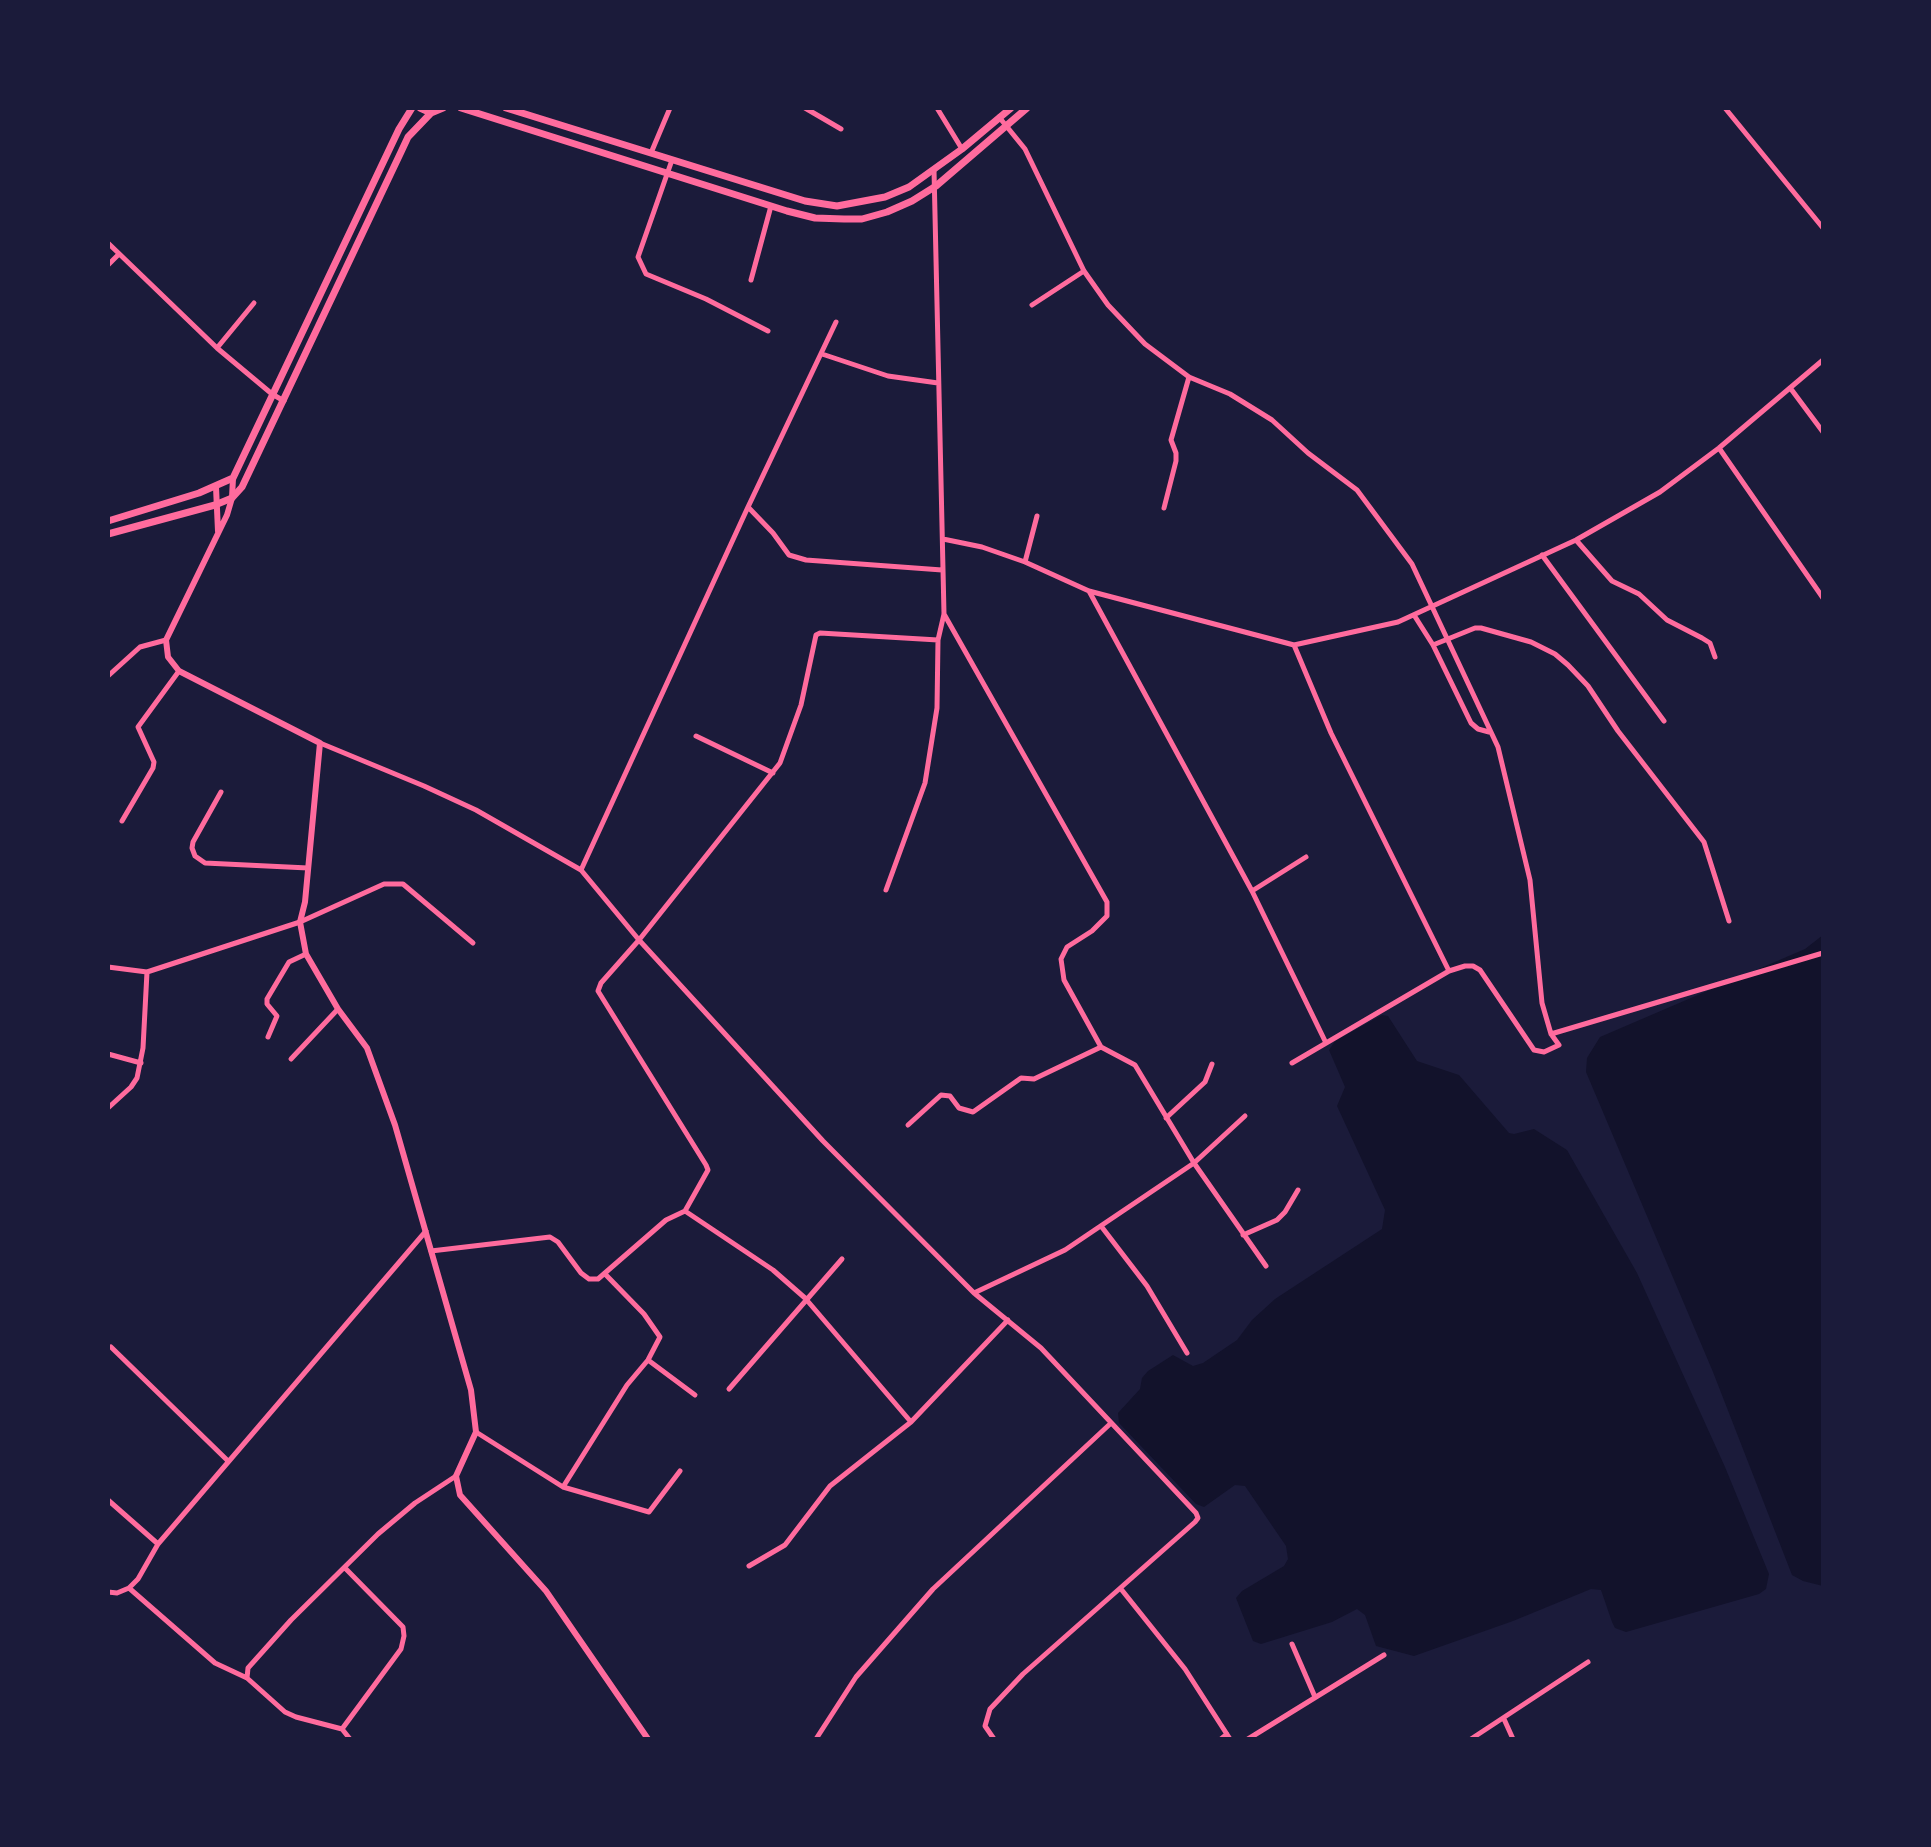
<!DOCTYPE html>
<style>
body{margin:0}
#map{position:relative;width:1931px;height:1847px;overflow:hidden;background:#1b1b3a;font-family:Cabin,sans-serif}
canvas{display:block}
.frame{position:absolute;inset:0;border:110px solid #1b1b3a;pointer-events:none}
</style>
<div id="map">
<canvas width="1931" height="1847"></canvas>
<div class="frame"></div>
</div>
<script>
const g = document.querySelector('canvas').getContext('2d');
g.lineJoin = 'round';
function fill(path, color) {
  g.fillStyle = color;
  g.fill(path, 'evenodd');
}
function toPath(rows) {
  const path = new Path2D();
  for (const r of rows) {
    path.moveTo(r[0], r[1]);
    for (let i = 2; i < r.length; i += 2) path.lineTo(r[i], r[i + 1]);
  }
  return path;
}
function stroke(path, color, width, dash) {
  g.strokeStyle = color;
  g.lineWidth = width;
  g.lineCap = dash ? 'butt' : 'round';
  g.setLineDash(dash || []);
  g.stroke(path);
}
const water = toPath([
 [1823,935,1823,1586,1803,1581,1792,1575,1713,1372,1586,1072,1587,1058,1600,1037,1805,949],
 [1382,1015,1388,1016,1417,1061,1459,1075,1509,1133,1514,1134,1534,1129,1567,1150,1637,1273,1725,1467,1769,1574,1766,1589,1759,1594,1626,1632,1615,1628,1612,1622,1601,1590,1591,1589,1513,1621,1414,1656,1376,1646,1365,1615,1357,1609,1332,1622,1261,1644,1253,1641,1236,1598,1242,1591,1284,1566,1288,1559,1286,1546,1245,1486,1235,1485,1204,1507,1196,1504,1119,1423,1118,1413,1140,1389,1142,1378,1148,1371,1173,1355,1193,1366,1203,1363,1237,1340,1252,1320,1275,1299,1382,1229,1385,1210,1337,1106,1345,1087,1329,1050,1335,1041]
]);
const minor = toPath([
 [805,108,841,129],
 [937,108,962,149],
 [1725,108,1823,228],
 [999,117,1025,149,1084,271,1108,305,1145,344,1189,377,1230,394,1272,420,1308,453,1357,490,1412,564,1498,747,1530,880,1542,1003,1551,1034,1559,1045,1544,1052,1534,1050,1480,970,1473,966,1465,966,1449,971,1292,1063],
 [651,153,670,108],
 [672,160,638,257,646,274,706,299,768,331],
 [108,243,217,348,272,394,284,401],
 [108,265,119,254],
 [751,280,771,206],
 [1032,305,1084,271],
 [217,348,254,303],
 [822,354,888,376,938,383],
 [1791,389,1823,432],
 [1719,448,1823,598],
 [748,507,773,533,789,555,806,560,942,570],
 [1164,508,1176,461,1176,453,1171,440,1189,377],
 [943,539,982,547,1025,562,1089,591,1294,645,1398,622,1576,540,1660,492,1719,448,1823,360],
 [1576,540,1612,581,1639,594,1667,620,1702,638,1710,643,1715,657],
 [1542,555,1664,721],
 [1025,562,1037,516],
 [1089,591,1252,891,1326,1043],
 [944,614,1107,902,1107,916,1092,931,1067,947,1061,959,1064,980,1101,1047,1135,1065,1194,1163,1266,1266],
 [1414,615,1433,645,1471,723,1478,729,1489,732],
 [1294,645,1331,733,1449,971],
 [1433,645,1475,628,1481,628,1531,642,1555,654,1568,665,1588,686,1618,731,1704,842,1729,921],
 [108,676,140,647,166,640],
 [696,736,773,773],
 [320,743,424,786,476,810,581,870,639,940,823,1141,974,1293,1041,1348,1196,1513,1198,1518,1195,1522,1023,1674,990,1709,985,1726,994,1739],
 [221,792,193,842,192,848,195,856,205,863,308,868],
 [122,821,153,768,154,762,138,727,179,671],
 [581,870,748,507,836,322],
 [886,890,925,783,937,708,938,640,944,614,934,170],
 [1252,891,1306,857],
 [108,967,147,972,300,922,384,884,403,884,473,943],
 [1551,1034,1823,953],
 [268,1037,277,1016,267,1004,267,999,289,962,306,954],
 [108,1054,141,1063],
 [291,1059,338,1009],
 [108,1108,131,1087,137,1078,143,1048,147,972],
 [1166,1118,1205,1082,1212,1064],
 [908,1125,941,1095,950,1096,959,1108,973,1112,1021,1078,1034,1079,1101,1047],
 [685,1211,773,1270,805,1298,911,1422],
 [1101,1226,1147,1286,1187,1353],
 [1243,1235,1277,1220,1285,1212,1298,1190],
 [431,1251,550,1237,558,1242,581,1273,589,1279,598,1279,666,1220,685,1211,708,1170,706,1165,598,991,601,983,639,940,780,763,801,705,816,635,820,633,938,640],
 [974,1293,1065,1250,1194,1163,1245,1116],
 [111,1347,227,1460],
 [648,1360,695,1395],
 [729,1389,842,1259],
 [476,1432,563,1487,649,1512,680,1471],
 [563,1487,627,1385,648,1360,660,1337,644,1314,606,1275],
 [108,1500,158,1544],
 [749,1566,785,1545,830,1486,911,1422,1008,1320],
 [129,1588,215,1663,247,1678],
 [1121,1589,1185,1669,1230,1739],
 [108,1592,117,1593,129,1588,138,1579,158,1544,426,1231],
 [1292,1644,1315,1697],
 [1504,1719,1513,1739],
 [342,1729,401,1649,404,1636,403,1627,345,1568],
 [350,1739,342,1729,296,1717,285,1712,247,1678,248,1668,291,1620,378,1534,415,1503,456,1476],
 [816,1739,856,1677,933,1589,1110,1424],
 [1221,1739,1227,1734],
 [1248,1739,1384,1655],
 [1471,1739,1588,1662]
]);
const tertiary = toPath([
 [233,478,232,498,227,515,166,640,168,657,179,671,320,743,305,902,300,922,306,954,338,1009,367,1048,395,1125,471,1390,476,1432,456,1476,460,1495,546,1591,648,1739],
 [216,487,218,531]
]);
const secondary = toPath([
 [420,108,431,113,443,108],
 [461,108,787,211,815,218,844,219,862,219,887,212,912,201,936,186,1027,108],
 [506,108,805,201,837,206,885,197,909,187,962,149,1011,108],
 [108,521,199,493,233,478,399,129,412,108],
 [108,534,215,505,232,498,242,487,401,152,408,137,431,113]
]);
fill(water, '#12122b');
stroke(minor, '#ff6b9d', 5);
stroke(tertiary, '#ff6b9d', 6);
stroke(secondary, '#ff6b9d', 7);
</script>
